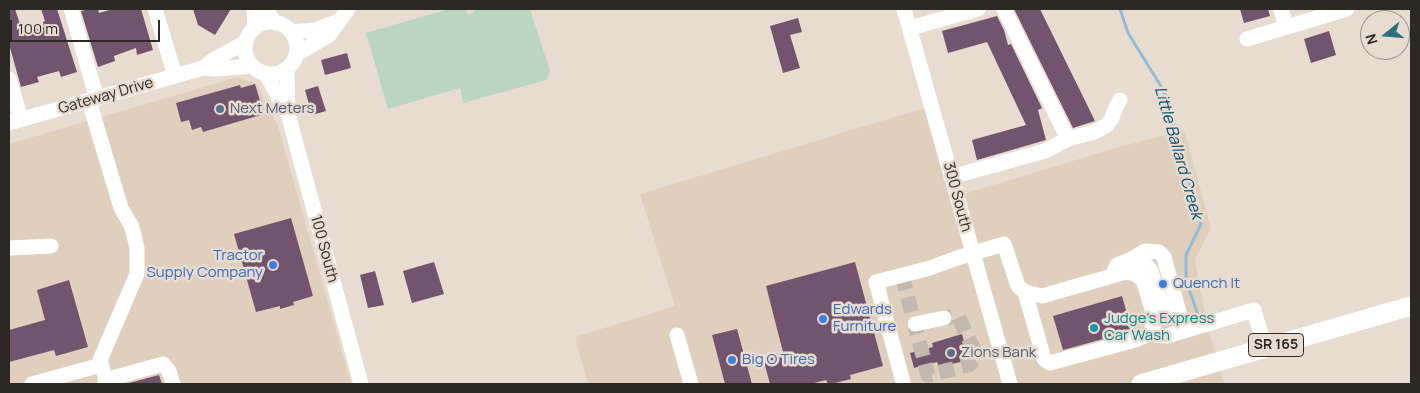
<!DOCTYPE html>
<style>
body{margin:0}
#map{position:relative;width:1420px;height:393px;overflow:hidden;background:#e8dcd0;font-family:Manrope,sans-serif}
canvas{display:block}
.frame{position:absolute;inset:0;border:10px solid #2c2823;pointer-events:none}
.north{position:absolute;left:1360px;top:10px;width:50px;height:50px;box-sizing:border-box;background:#e8dcd0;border:1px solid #9d948b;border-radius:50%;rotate:253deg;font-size:14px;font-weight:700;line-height:20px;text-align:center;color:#2c2823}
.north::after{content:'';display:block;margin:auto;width:18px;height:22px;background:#2a717d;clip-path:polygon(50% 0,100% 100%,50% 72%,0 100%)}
.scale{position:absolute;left:10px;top:20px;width:150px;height:22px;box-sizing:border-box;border:2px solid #2c2823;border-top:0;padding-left:6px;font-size:15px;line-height:18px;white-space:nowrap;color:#2c2823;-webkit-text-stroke:4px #e8dcd0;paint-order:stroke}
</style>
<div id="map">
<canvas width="1420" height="393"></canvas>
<div class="frame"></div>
<div class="north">N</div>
<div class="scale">100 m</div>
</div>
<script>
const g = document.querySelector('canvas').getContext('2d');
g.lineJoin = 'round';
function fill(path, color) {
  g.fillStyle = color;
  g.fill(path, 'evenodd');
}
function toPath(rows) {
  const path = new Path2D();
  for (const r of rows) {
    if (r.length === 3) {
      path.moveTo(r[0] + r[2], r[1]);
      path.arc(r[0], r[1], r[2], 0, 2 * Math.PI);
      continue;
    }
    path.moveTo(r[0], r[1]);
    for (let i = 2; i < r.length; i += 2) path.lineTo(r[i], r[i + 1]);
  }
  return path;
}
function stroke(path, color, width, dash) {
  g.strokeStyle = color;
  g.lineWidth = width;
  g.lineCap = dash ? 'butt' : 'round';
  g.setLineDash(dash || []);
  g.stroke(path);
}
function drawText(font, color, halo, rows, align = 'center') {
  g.font = font + ' Manrope,sans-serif';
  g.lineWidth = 5;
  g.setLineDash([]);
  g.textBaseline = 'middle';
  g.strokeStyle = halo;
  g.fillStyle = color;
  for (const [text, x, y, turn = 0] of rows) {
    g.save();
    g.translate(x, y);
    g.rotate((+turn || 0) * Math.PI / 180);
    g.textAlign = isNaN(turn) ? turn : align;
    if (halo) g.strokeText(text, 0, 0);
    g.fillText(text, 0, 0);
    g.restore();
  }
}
const built = toPath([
 [238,77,257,84,278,126,351,384,9,384,9,144],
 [938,104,964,194,1112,149,1184,130,1211,228,1195,260,1206,320,1224,384,588,384,575,337,675,306,640,194]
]);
const green = toPath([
 [449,9,466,9,468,15,478,9,530,9,550,71,546,80,463,103,460,88,388,109,366,33]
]);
const stream = toPath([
 [1120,9,1128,33,1164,91,1201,224,1186,255,1186,280,1200,321]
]);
const building = toPath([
 [9,9,15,9,23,33,44,27,43,22,45,21,41,9,57,9,77,72,61,77,59,71,37,77,39,82,21,87,9,44],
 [90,9,98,9,99,13,113,9,141,9,153,50,137,55,136,48,114,56,115,61,98,67,81,11],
 [193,9,231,9,215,35,198,25],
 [1014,9,1040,9,1095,121,1073,128],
 [1240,9,1268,9,1270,16,1244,23],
 [997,16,1004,30,1008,45,1011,44,1042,108,1038,110,1046,140,977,160,972,140,1026,125,987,42,948,53,942,31],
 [798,18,802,32,790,35,800,68,783,73,770,26],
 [1329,31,1336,55,1311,63,1304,39],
 [347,53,351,68,325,75,321,60],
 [255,84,264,114,203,132,201,127,192,130,189,120,181,122,176,103,240,85,241,88],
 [318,86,326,111,312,115,305,90],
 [291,218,313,296,293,302,294,305,280,309,280,306,256,312,234,234],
 [434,262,444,294,412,303,403,271],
 [855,262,883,366,850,375,851,379,831,384,828,384,826,380,810,384,770,384,763,358,783,352,766,286],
 [375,271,384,305,368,308,360,275],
 [69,280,88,347,56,356,54,350,9,362,9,330,45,320,37,290],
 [1122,296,1132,331,1063,350,1053,316],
 [737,329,752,384,725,384,712,335],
 [962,334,969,360,939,367,937,362,914,368,910,353,933,347,932,343],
 [159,375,162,384,130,384,129,383]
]);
const minorTunnel = toPath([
 [902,275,928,375,969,365,975,358,975,352,958,316,944,318]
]);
const minor = toPath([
 [71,9,97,99],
 [155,9,175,76],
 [254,9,255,28],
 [266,9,275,23],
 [904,9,1010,384],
 [1004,9,1068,139],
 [1281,9,1286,27],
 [271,48,26],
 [910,28,978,9],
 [291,32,315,30,336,22],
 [1247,39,1347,9],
 [297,54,329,35,348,9],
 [203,68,213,60,246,42],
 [287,69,288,114,361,384],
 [266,74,288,114],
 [9,79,21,119],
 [89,101,121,208,132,227,137,248,137,274,100,360,107,384],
 [9,123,203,68,216,69,252,66],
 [951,177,1045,151,1068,139,1094,132,1106,126,1111,120,1116,107,1120,100],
 [9,248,51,246],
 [1132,259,1145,264,1151,271,1159,298,1179,317],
 [1112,276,1117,265,1132,259,1145,251,1159,252,1164,257,1184,331],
 [915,324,944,318],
 [1149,334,1167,336,1254,310,1265,349],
 [677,335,691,384],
 [105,380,163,364,169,371,173,384],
 [903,382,876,282,930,268,957,258,1004,244,1018,286,1025,292,1042,296,1126,272,1135,274,1143,280,1153,312,1154,324,1149,334,1135,340,1050,363,1044,359,1025,292],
 [32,384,101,365]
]);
const major = toPath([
 [1141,384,1411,306]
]);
const markers = [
 [220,109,5,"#5c6f8a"],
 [273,265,5,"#3f7fe0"],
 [1163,284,5,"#3f7fe0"],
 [823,319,5,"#3f7fe0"],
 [1094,328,5,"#0f9aa8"],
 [951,353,5,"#5c6f8a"],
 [732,360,5,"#3f7fe0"]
];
const shields = [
 [1276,345,55]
];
const shieldNames = [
 ["SR 165",1276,345]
];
const streetNames = [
 ["Gateway Drive",106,96,-16],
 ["300 South",957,197,75],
 ["100 South",324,249,75]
];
const serviceNames = [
 ["Next Meters",230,109],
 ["Zions Bank",961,353]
];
const shopNames = [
 ["Tractor",263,256,"right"],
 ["Supply Company",263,273,"right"],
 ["Quench It",1173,284],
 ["Edwards",833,310],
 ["Furniture",833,327],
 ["Big O Tires",742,360]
];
const cultureNames = [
 ["Judge's Express",1104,319],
 ["Car Wash",1104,336]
];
const waterNames = [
 ["Little Ballard Creek",1178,153,74]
];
fill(built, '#e0cfbd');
fill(green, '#bad5c0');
stroke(stream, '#93bbd5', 3);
fill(building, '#72546f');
stroke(minorTunnel, '#c2b8ad', 15, [15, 8]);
stroke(minor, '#fff', 15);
stroke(major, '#fff', 19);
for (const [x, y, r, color] of markers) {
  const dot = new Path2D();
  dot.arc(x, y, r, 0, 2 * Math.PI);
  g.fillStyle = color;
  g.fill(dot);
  stroke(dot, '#e8dcd0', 2);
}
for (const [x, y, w] of shields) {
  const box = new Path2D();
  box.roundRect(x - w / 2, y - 11.5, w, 23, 4);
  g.fillStyle = '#e8dcd0';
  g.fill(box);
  stroke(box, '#2c2823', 1);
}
drawText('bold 14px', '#2c2823', null, shieldNames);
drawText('15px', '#2c2823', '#e8dcd0', streetNames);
drawText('15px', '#4e5e75', '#e8dcd0', serviceNames, 'left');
drawText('15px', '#366cbe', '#e8dcd0', shopNames, 'left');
drawText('15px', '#0d838f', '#e8dcd0', cultureNames, 'left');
drawText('italic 16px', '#024d70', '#e8dcd0', waterNames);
</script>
